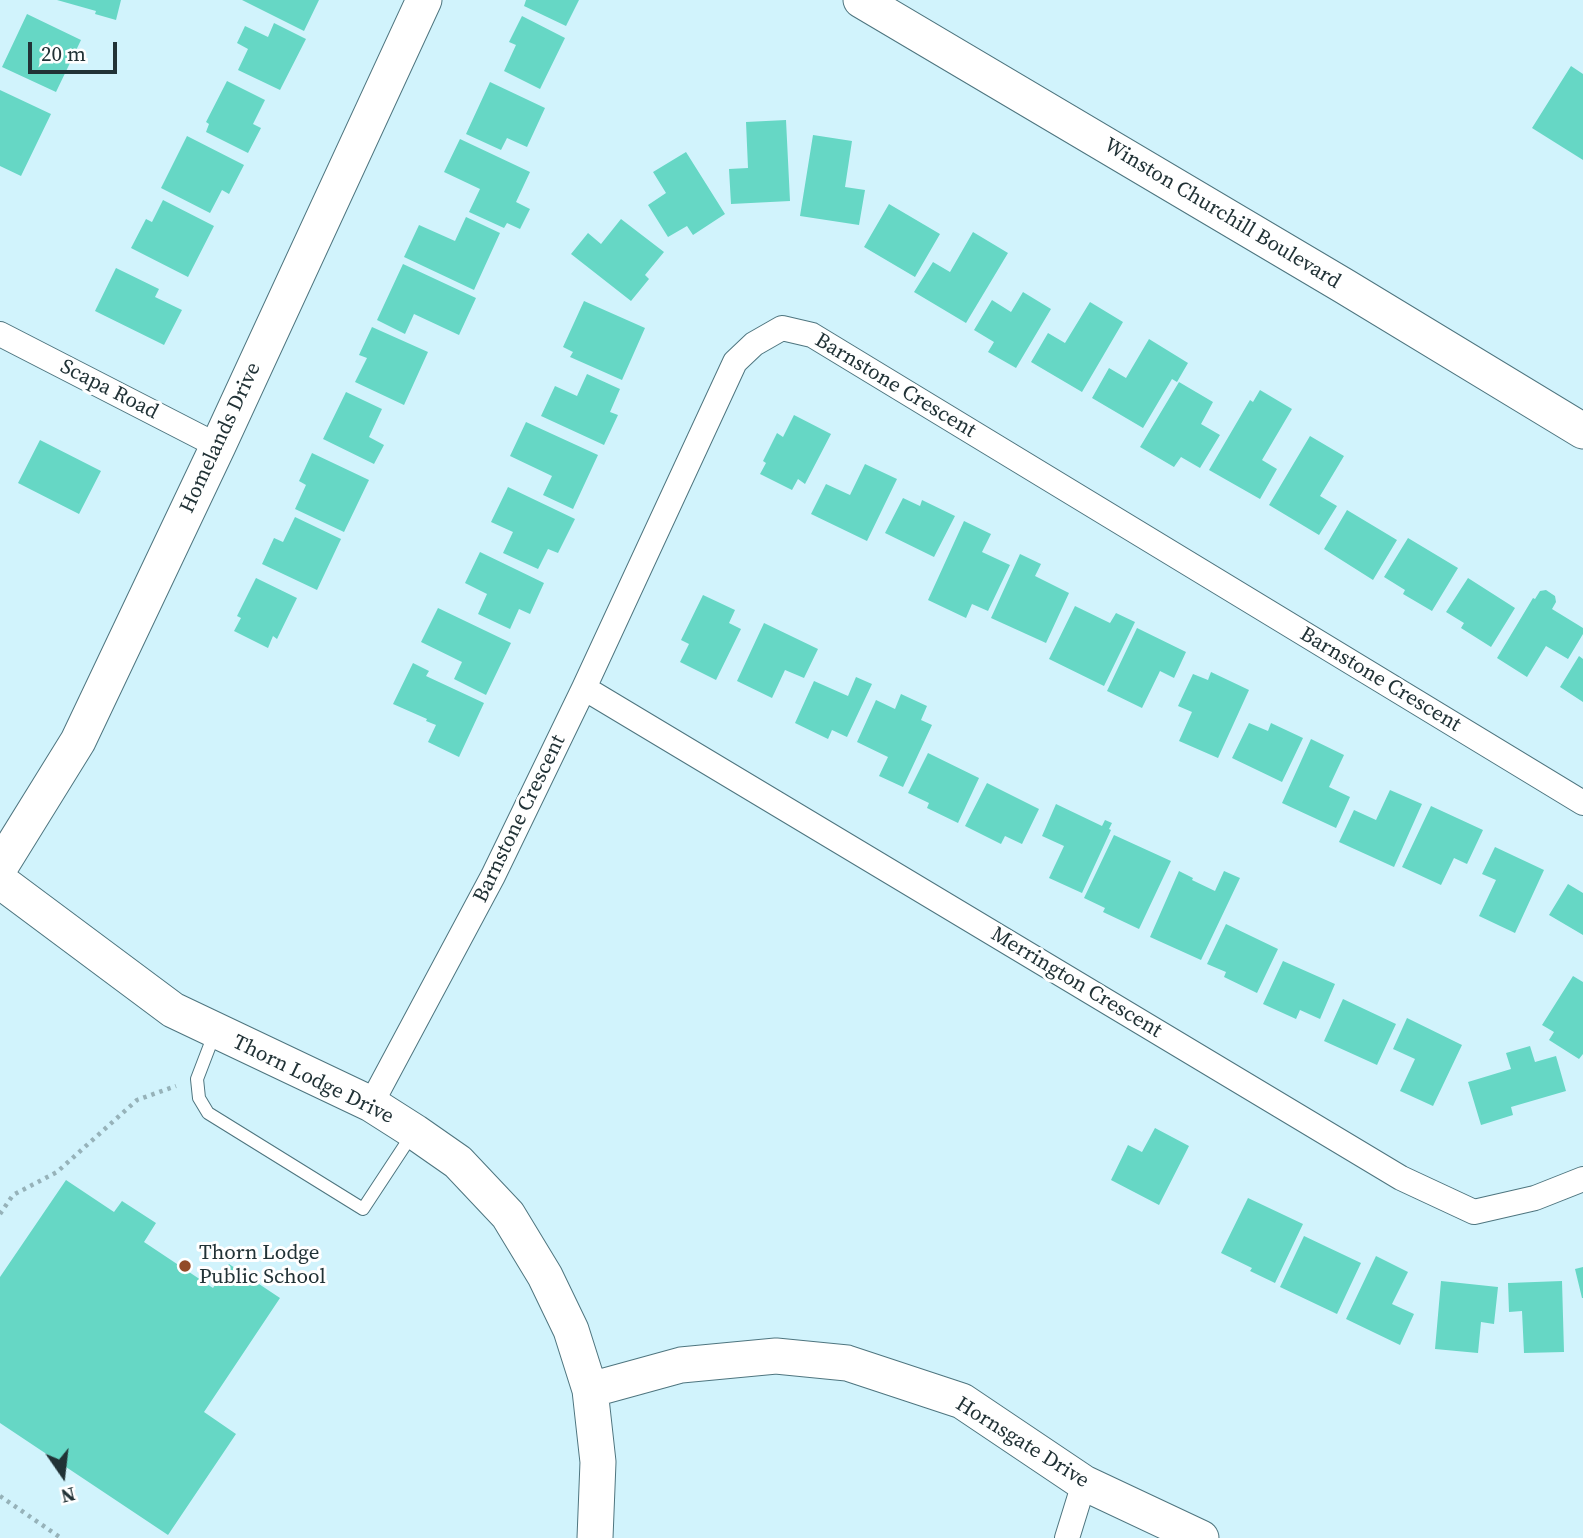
<!DOCTYPE html>
<style>
body{margin:0}
#map{position:relative;width:1583px;height:1538px;overflow:hidden;background:#d1f3fc;font-family:"Source Serif 4",serif}
canvas{display:block}
.north{position:absolute;left:28px;top:1440px;width:70px;height:70px;-webkit-text-stroke:5px #fff;paint-order:stroke;rotate:166deg;font-size:19px;font-weight:700;line-height:28px;text-align:center;color:#213236}
.north::after{content:'';display:block;margin:auto;width:24px;height:32px;background:#213236;clip-path:polygon(50% 0,100% 100%,50% 72%,0 100%)}
.scale{position:absolute;left:28px;top:42px;width:89px;height:32px;box-sizing:border-box;border:4px solid #213236;border-top:0;padding-left:9px;font-size:21px;line-height:24px;white-space:nowrap;color:#213236;-webkit-text-stroke:5px #fff;paint-order:stroke}
</style>
<div id="map">
<canvas width="1583" height="1538"></canvas>
<div class="north">N</div>
<div class="scale">20 m</div>
</div>
<script>
const g = document.querySelector('canvas').getContext('2d');
g.lineJoin = 'round';
function fill(path, color) {
  g.fillStyle = color;
  g.fill(path, 'evenodd');
}
function toPath(rows) {
  const path = new Path2D();
  for (const r of rows) {
    path.moveTo(r[0], r[1]);
    for (let i = 2; i < r.length; i += 2) path.lineTo(r[i], r[i + 1]);
  }
  return path;
}
function stroke(path, color, width, dash) {
  g.strokeStyle = color;
  g.lineWidth = width;
  g.lineCap = dash ? 'butt' : 'round';
  g.setLineDash(dash || []);
  g.stroke(path);
}
function drawText(font, color, halo, rows, align = 'center') {
  g.font = font + ' "Source Serif 4",serif';
  g.lineWidth = 6;
  g.setLineDash([]);
  g.textBaseline = 'middle';
  g.strokeStyle = halo;
  g.fillStyle = color;
  for (const [text, x, y, turn = 0] of rows) {
    g.save();
    g.translate(x, y);
    g.rotate((+turn || 0) * Math.PI / 180);
    g.textAlign = isNaN(turn) ? turn : align;
    if (halo) g.strokeText(text, 0, 0);
    g.fillText(text, 0, 0);
    g.restore();
  }
}
const building = toPath([
 [57,0,121,0,116,20,95,14,96,11],
 [242,0,319,0,304,31],
 [526,0,579,0,566,26,524,6],
 [27,14,81,40,56,92,2,67],
 [522,16,565,38,540,89,504,71,516,45,509,42],
 [274,23,306,39,280,90,238,70,248,49,237,43,245,26,268,37],
 [1571,66,1583,74,1583,160,1532,128],
 [227,81,265,100,253,124,261,128,248,153,206,132,209,124,206,122],
 [490,82,545,108,527,147,507,138,501,150,466,134],
 [0,90,51,114,21,176,0,166],
 [786,120,790,201,731,204,729,169,748,168,746,122],
 [813,135,852,141,845,187,865,190,859,225,800,216],
 [187,136,244,165,229,194,222,190,210,213,161,188],
 [460,139,530,172,516,202,530,209,520,229,507,223,504,228,469,212,480,189,444,172],
 [686,152,725,214,693,235,687,226,668,237,648,205,666,193,653,172],
 [163,200,214,226,188,277,131,248,146,219,152,222],
 [889,204,940,234,915,277,864,247],
 [466,217,500,233,474,290,404,257,419,225,455,241],
 [621,219,664,252,645,275,649,279,631,301,571,254,588,233,601,244],
 [973,232,1008,253,966,323,914,292,933,262,950,272],
 [403,264,476,298,459,335,414,314,405,334,377,320],
 [116,268,159,289,155,297,182,310,164,345,95,311],
 [1023,292,1051,309,1016,368,988,352,994,342,974,330,992,300,1011,312],
 [584,301,645,328,622,380,570,357,573,352,563,347],
 [1090,302,1123,322,1082,392,1031,362,1048,333,1065,343],
 [372,327,428,352,404,405,355,382,367,358,359,355],
 [1149,339,1188,363,1177,382,1172,379,1143,428,1092,398,1109,368,1126,378],
 [587,374,620,389,610,412,618,415,604,445,541,416,555,386,577,396],
 [1179,382,1213,402,1201,424,1220,435,1200,468,1181,457,1174,467,1140,447],
 [1260,390,1292,409,1262,460,1277,469,1260,499,1209,470,1250,400,1253,402],
 [346,392,382,409,369,437,384,445,374,464,323,439],
 [794,415,831,434,805,484,798,479,792,490,760,474,766,463,763,461,777,433,783,437],
 [526,422,598,455,573,509,543,495,552,476,510,456],
 [1310,436,1344,456,1320,496,1337,506,1319,535,1269,505],
 [40,440,101,471,79,514,18,483],
 [312,453,369,480,344,532,295,509,306,485,299,481],
 [865,464,897,479,867,541,811,514,826,484,850,495],
 [508,487,575,519,558,553,548,549,538,569,503,553,513,532,491,522],
 [903,498,920,506,922,500,955,516,934,557,885,533],
 [1347,510,1397,540,1373,580,1324,549],
 [295,517,341,539,317,590,262,564,274,538,283,542],
 [964,521,991,534,982,552,1010,565,988,611,972,604,966,618,928,600],
 [1408,538,1458,568,1432,611,1403,594,1405,590,1384,577],
 [480,552,544,583,530,614,519,609,510,629,478,614,487,594,465,583],
 [1020,554,1041,564,1035,576,1069,593,1046,643,991,618],
 [256,578,297,598,277,639,273,636,268,648,234,631,241,618,237,616],
 [1468,578,1515,608,1491,647,1461,628,1464,623,1446,612],
 [1546,590,1555,596,1556,602,1552,609,1583,628,1583,634,1568,659,1546,646,1527,677,1497,658,1533,598,1535,599,1540,591],
 [703,595,735,610,729,623,741,629,716,680,680,662,689,644,681,640],
 [1075,606,1110,623,1116,613,1135,622,1104,686,1049,659],
 [438,608,511,643,486,695,454,679,462,662,421,642],
 [764,623,818,649,804,678,785,670,772,698,737,681],
 [1137,628,1186,652,1174,678,1160,671,1142,708,1107,691],
 [1579,656,1583,659,1583,702,1560,687],
 [413,663,429,671,426,676,484,703,459,757,428,742,436,725,426,721,427,719,393,704],
 [1211,672,1249,690,1218,758,1179,741,1192,712,1178,706,1193,674,1208,680],
 [856,677,872,684,847,737,832,730,828,739,795,723,814,681,848,696],
 [901,694,927,706,921,720,932,725,903,787,879,776,888,757,857,742,876,700,895,709],
 [1249,723,1268,731,1271,723,1303,738,1282,782,1232,758],
 [1311,739,1344,755,1329,787,1350,797,1336,828,1282,803],
 [928,753,979,778,958,823,927,808,929,803,908,793],
 [987,783,1039,809,1022,844,1005,836,1001,844,965,826],
 [1390,790,1422,804,1394,867,1339,842,1354,810,1376,820],
 [1056,804,1102,826,1105,820,1112,823,1109,829,1111,830,1082,893,1049,878,1064,846,1042,836],
 [1431,806,1483,830,1467,864,1454,858,1441,885,1402,867],
 [1114,835,1171,861,1139,929,1103,912,1105,908,1084,898],
 [1495,847,1544,870,1515,933,1479,916,1496,880,1482,874],
 [1179,871,1193,878,1192,880,1215,891,1224,871,1240,878,1201,960,1150,937],
 [1568,884,1583,893,1583,935,1549,915],
 [1226,924,1278,949,1257,993,1224,977,1226,972,1207,964],
 [1283,961,1335,984,1320,1019,1300,1010,1296,1019,1263,1004],
 [1573,976,1583,982,1583,1054,1579,1059,1549,1040,1554,1032,1542,1025],
 [1343,999,1396,1024,1377,1065,1324,1041],
 [1407,1018,1462,1045,1433,1106,1400,1091,1415,1059,1393,1049],
 [1530,1046,1535,1062,1556,1056,1566,1091,1511,1107,1513,1115,1481,1125,1468,1082,1511,1069,1506,1053],
 [1155,1128,1189,1146,1159,1205,1111,1180,1128,1145,1142,1152],
 [66,1180,114,1212,122,1201,156,1223,144,1242,213,1288,229,1264,280,1298,204,1412,236,1434,168,1535,0,1423,0,1277],
 [1248,1198,1303,1224,1275,1283,1250,1271,1252,1268,1221,1253],
 [1304,1236,1361,1263,1337,1314,1280,1287],
 [1376,1256,1408,1272,1392,1304,1414,1314,1400,1345,1346,1319],
 [1583,1267,1583,1298,1582,1298,1575,1269],
 [1441,1281,1498,1287,1494,1324,1481,1322,1478,1353,1435,1349],
 [1562,1281,1564,1352,1524,1353,1522,1311,1509,1312,1508,1283]
]);
const path = toPath([
 [0,1214,13,1195,57,1172,137,1100,176,1086],
 [0,1496,61,1538]
]);
const lane = toPath([
 [215,1032,197,1079,199,1098,208,1113,363,1209,413,1133]
]);
const street = toPath([
 [0,334,218,446],
 [584,688,1401,1178,1474,1212,1535,1198,1583,1179],
 [371,1104,493,876,584,688,735,362,754,344,782,328,812,335,1583,803],
 [1067,1538,1084,1483]
]);
const secondary = toPath([
 [861,0,1344,286,1583,431],
 [0,867,78,741,218,446,424,0],
 [0,881,173,1010,371,1104,415,1132,458,1162,508,1215,545,1276,571,1330,590,1390,598,1462,595,1538],
 [590,1390,681,1365,776,1356,847,1363,962,1401,1084,1483,1201,1538]
]);
const markers = [
 [185,1266,7,"#924b27"]
];
const streetNames = [
 ["Winston Churchill Boulevard",1222,214,31],
 ["Barnstone Crescent",895,386,31],
 ["Scapa Road",109,390,27],
 ["Homelands Drive",221,438,-65],
 ["Barnstone Crescent",1380,680,31],
 ["Barnstone Crescent",520,819,-64],
 ["Merrington Crescent",1076,983,31],
 ["Thorn Lodge Drive",313,1080,26],
 ["Hornsgate Drive",1022,1443,32]
];
const poiNames = [
 ["Thorn Lodge",199,1254],
 ["Public School",199,1278]
];
fill(building, '#66d7c5');
stroke(lane, '#4e757f', 14);
stroke(street, '#4e757f', 26);
stroke(secondary, '#4e757f', 37);
stroke(path, '#96b2b9', 4.5, [3.5, 5]);
stroke(lane, '#fff', 12);
stroke(street, '#fff', 24);
stroke(secondary, '#fff', 35);
for (const [x, y, r, color] of markers) {
  const dot = new Path2D();
  dot.arc(x, y, r, 0, 2 * Math.PI);
  g.fillStyle = color;
  g.fill(dot);
  stroke(dot, '#fff', 2.5);
}
drawText('21px', '#213236', '#fff', streetNames);
drawText('21px', '#213236', '#fff', poiNames, 'left');
</script>
